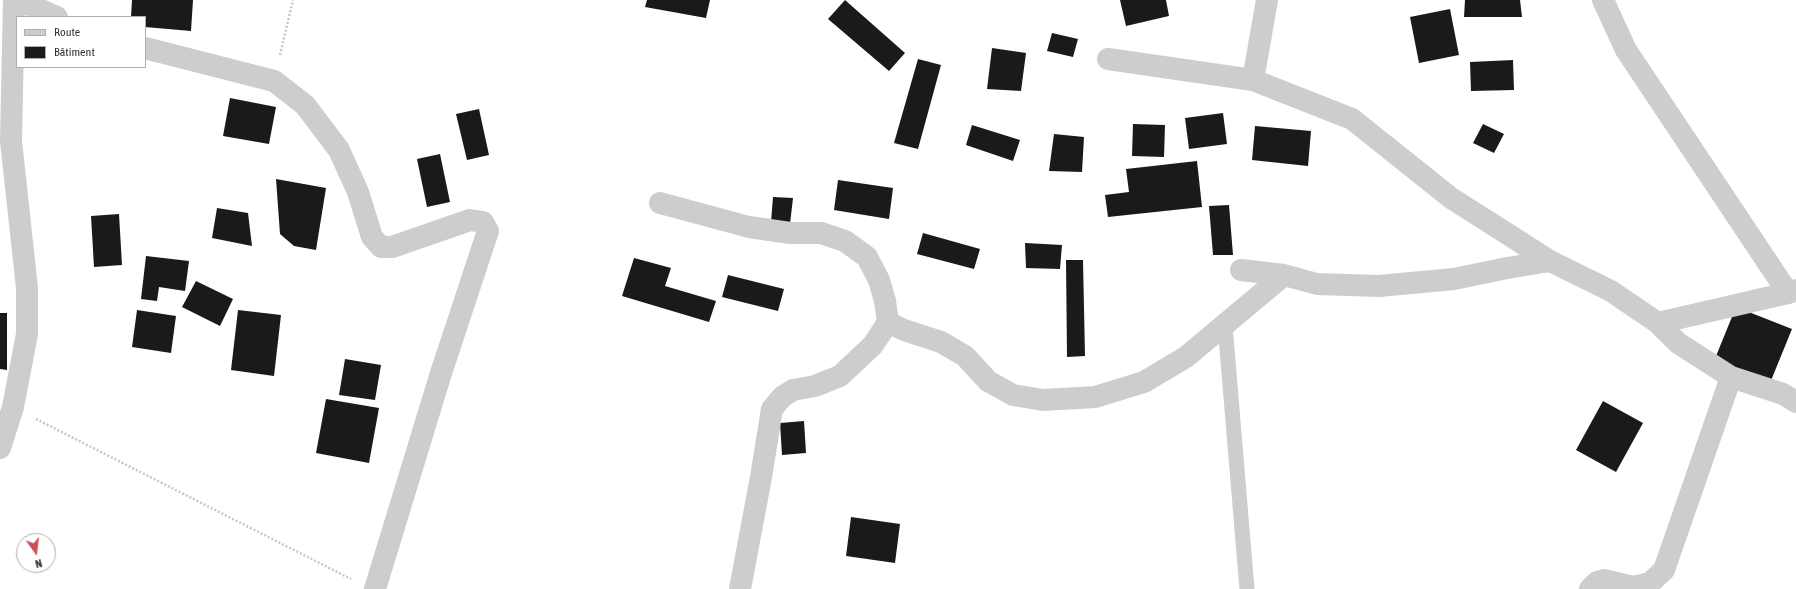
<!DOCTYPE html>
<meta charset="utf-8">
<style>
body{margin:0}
#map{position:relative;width:1796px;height:589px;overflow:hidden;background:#fff;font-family:"Asap Condensed",sans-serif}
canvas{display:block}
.legend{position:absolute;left:16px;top:16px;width:130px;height:52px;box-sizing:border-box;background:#fff;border:1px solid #adadad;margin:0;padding:5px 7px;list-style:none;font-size:12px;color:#333}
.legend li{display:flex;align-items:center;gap:8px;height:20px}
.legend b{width:20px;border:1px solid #adadad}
.north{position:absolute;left:16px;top:533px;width:40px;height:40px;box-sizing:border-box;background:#fff;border:1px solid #adadad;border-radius:50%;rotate:166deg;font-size:11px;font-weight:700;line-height:16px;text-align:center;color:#333}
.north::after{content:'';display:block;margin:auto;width:14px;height:18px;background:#d14e4e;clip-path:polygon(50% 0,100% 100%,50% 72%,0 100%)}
</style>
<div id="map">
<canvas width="1796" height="589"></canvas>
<ul class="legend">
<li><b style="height:5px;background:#cdcdcd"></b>Route</li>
<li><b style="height:11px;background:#1a1a1a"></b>Bâtiment</li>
</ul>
<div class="north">N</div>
</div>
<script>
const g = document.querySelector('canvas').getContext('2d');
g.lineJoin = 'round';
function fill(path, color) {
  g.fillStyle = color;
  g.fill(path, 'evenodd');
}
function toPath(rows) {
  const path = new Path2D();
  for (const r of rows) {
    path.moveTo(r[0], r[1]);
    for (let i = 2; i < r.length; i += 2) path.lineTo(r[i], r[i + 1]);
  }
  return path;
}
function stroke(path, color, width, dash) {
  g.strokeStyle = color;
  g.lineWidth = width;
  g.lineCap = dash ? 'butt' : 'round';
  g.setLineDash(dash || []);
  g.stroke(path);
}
const building = toPath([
 [132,0,193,0,191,31,145,27,145,17,131,17],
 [647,0,710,0,706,18,645,7],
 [845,0,905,53,889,71,828,19],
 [1120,0,1166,0,1169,16,1126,26],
 [1465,0,1520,0,1522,17,1464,17],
 [1450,9,1459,55,1419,63,1410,17],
 [1052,33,1078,39,1073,57,1047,51],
 [992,48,1026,53,1021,91,987,89],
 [918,59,941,65,918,149,894,143],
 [1513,60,1514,90,1471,91,1470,62],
 [230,98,276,107,269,144,223,136],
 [479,109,489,155,467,160,456,114],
 [1223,113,1227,144,1189,149,1185,118],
 [1133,124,1165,125,1164,157,1132,156],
 [1483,124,1504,134,1494,153,1473,143],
 [972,125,1020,140,1013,161,966,145],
 [1255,126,1311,131,1308,166,1252,160],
 [1054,134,1084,137,1082,172,1049,171],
 [440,154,450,202,427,207,417,159],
 [1197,161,1202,207,1108,217,1105,195,1129,192,1126,169],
 [276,179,326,188,316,250,294,246,280,234],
 [838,180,893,188,889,219,834,210],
 [773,197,793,198,790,224,771,222],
 [1229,205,1233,255,1213,255,1209,206],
 [217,208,248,213,252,246,212,238],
 [119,214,122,265,94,267,91,216],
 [923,233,980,249,974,269,917,254],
 [1025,243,1062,245,1060,269,1026,268],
 [146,256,189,261,185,291,159,287,157,301,141,299],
 [634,258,671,268,665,286,716,301,709,322,622,296],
 [1066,260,1083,260,1085,356,1067,357],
 [728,275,784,289,778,311,722,297],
 [196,281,233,299,220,326,182,307],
 [1736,307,1792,329,1770,383,1714,361],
 [137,310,176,316,171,353,132,347],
 [238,310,281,315,274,376,231,370],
 [0,313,7,313,7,370,0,369],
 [345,359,381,365,375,400,339,395],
 [326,399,379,408,369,463,316,453],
 [1603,401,1643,423,1616,472,1576,450],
 [804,421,806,453,782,455,780,423],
 [851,517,900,524,895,563,846,556]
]);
const path = toPath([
 [280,55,293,0],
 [36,419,351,579]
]);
const lane = toPath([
 [1225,325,1247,589]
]);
const street = toPath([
 [18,0,57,17],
 [1603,0,1626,50,1788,293],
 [145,48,274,81,305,105,339,150,358,192,372,237,381,247,392,247,470,220,483,222,488,231,441,373,375,589],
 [1108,59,1253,80,1352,119,1451,198,1550,261,1611,291,1658,323,1678,343,1731,377,1783,394,1796,402],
 [1253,80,1267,0],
 [660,203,749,227,790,233,821,233,845,241,867,257,879,280,885,301,888,322,873,345,840,376,815,386,793,390,782,397,772,409,761,477,740,589],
 [1241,270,1284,275,1317,284,1379,286,1454,279,1507,268,1550,261],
 [888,322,904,330,941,342,965,356,988,381,1013,395,1043,400,1095,397,1144,382,1186,357,1284,275],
 [1658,323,1788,293,1796,290],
 [0,448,13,407,27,334,27,288,11,141,14,0],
 [1590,589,1597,582,1604,580,1633,587,1650,583,1664,570,1731,377]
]);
fill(building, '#1a1a1a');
stroke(path, '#c7c7c7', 2.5, [2, 2]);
stroke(lane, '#cdcdcd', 15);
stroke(street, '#cdcdcd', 22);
</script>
